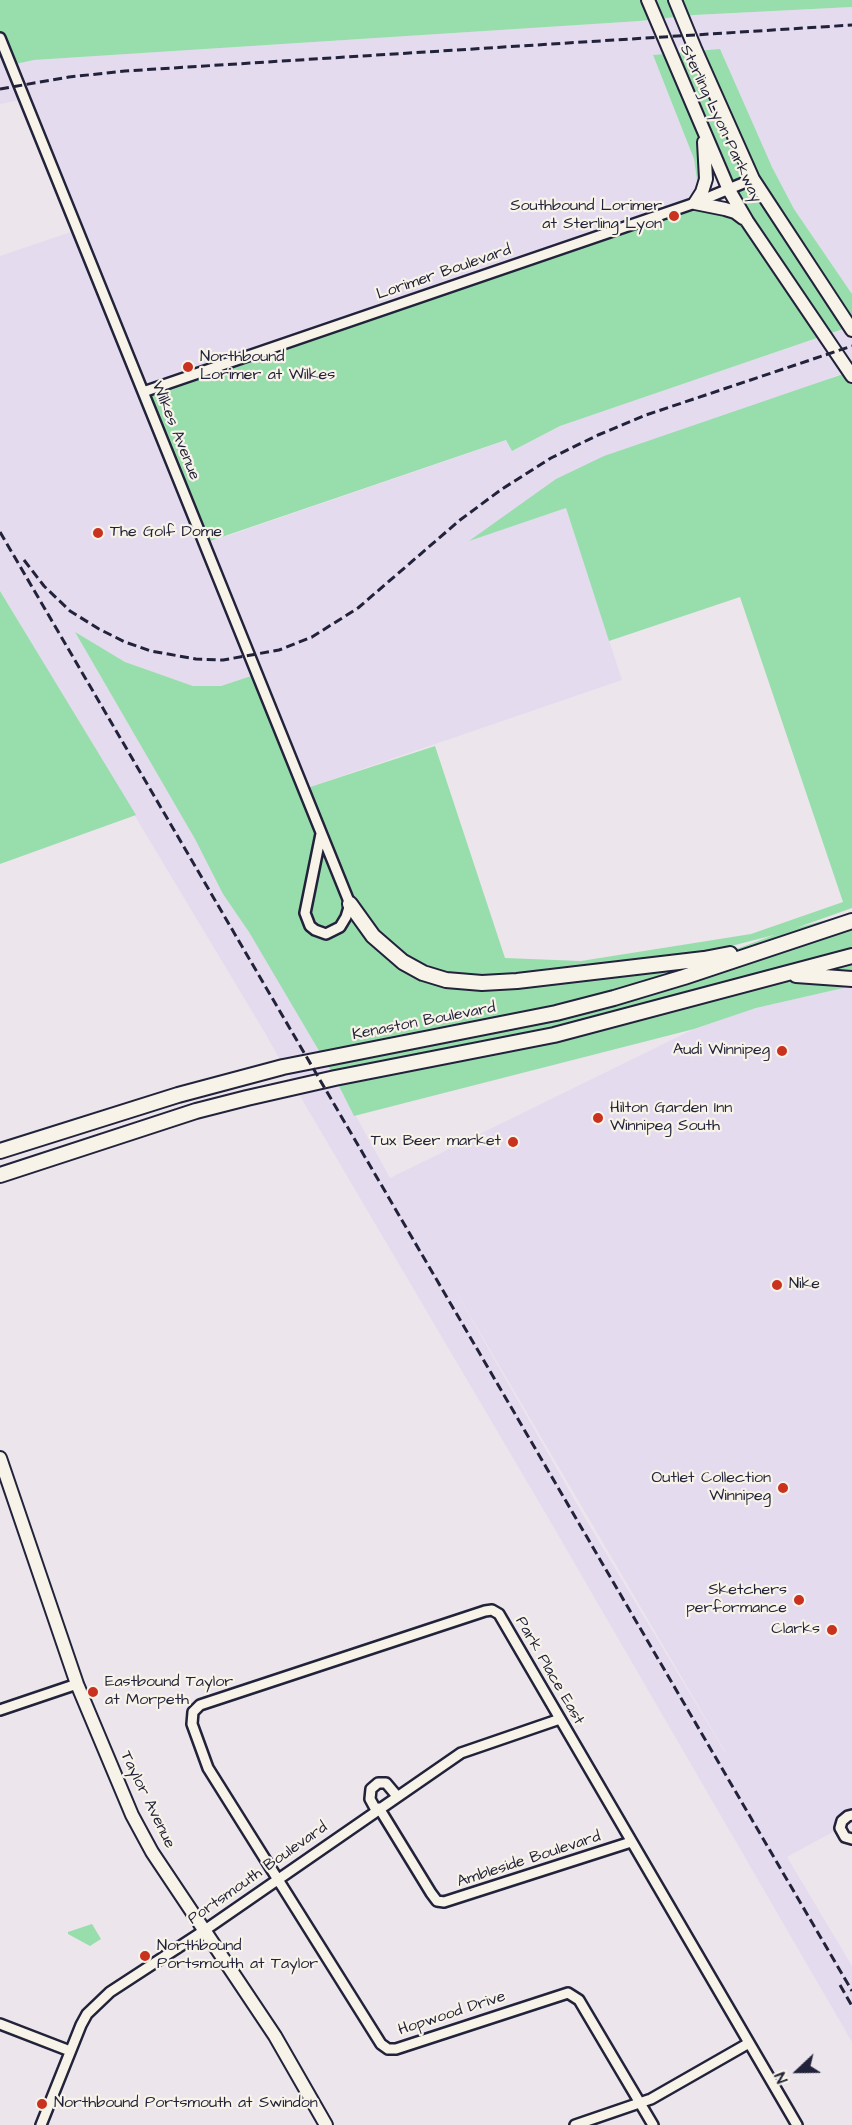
<!DOCTYPE html>
<style>
body{margin:0}
#map{position:relative;width:852px;height:2125px;overflow:hidden;background:#ece5ec;font-family:"Architects Daughter",sans-serif}
canvas{display:block}
.north{position:absolute;left:768px;top:2041px;width:60px;height:60px;-webkit-text-stroke:4px #f7f3e8;paint-order:stroke;rotate:248deg;font-size:16px;font-weight:700;line-height:24px;text-align:center;color:#22223b}
.north::after{content:'';display:block;margin:auto;width:21px;height:27px;background:#22223b;clip-path:polygon(50% 0,100% 100%,50% 72%,0 100%)}
</style>
<div id="map">
<canvas width="852" height="2125"></canvas>
<div class="north">N</div>
</div>
<script>
const g = document.querySelector('canvas').getContext('2d');
g.lineJoin = 'round';
function fill(path, color) {
  g.fillStyle = color;
  g.fill(path, 'evenodd');
}
function toPath(rows) {
  const path = new Path2D();
  for (const r of rows) {
    path.moveTo(r[0], r[1]);
    for (let i = 2; i < r.length; i += 2) path.lineTo(r[i], r[i + 1]);
  }
  return path;
}
function stroke(path, color, width, dash) {
  g.strokeStyle = color;
  g.lineWidth = width;
  g.lineCap = dash ? 'butt' : 'round';
  g.setLineDash(dash || []);
  g.stroke(path);
}
function drawText(font, color, halo, rows, align = 'center') {
  g.font = font + ' "Architects Daughter",sans-serif';
  g.lineWidth = 4.5;
  g.setLineDash([]);
  g.textBaseline = 'middle';
  g.strokeStyle = halo;
  g.fillStyle = color;
  for (const [text, x, y, turn = 0] of rows) {
    g.save();
    g.translate(x, y);
    g.rotate((+turn || 0) * Math.PI / 180);
    g.textAlign = isNaN(turn) ? turn : align;
    if (halo) g.strokeText(text, 0, 0);
    g.fillText(text, 0, 0);
    g.restore();
  }
}
const built = toPath([
 [852,7,852,294,794,209,772,167,696,51,653,55,694,159,697,180,695,203,224,537,507,440,512,451,560,426,852,326,852,370,830,378,472,539,566,508,622,680,304,789,257,674,221,686,193,686,125,662,76,634,335,1078,390,1178,694,1029,756,1008,852,986,852,1815,840,1828,787,1857,852,1966,852,2042,546,1514,307,1108,265,1033,0,591,0,256,77,230,25,99,0,104,0,38,11,65,34,60,640,21,694,15],
 [448,1278,726,1753,726,1754,582,1513]
]);
const green = toPath([
 [0,0,852,0,852,7,694,15,640,21,34,60,11,65,0,38],
 [720,49,772,167,794,209,852,294,852,326,560,426,512,451,506,440,204,543,143,392,695,204,697,180,694,159,653,55],
 [704,135,745,219,696,203,706,156],
 [849,372,852,376,852,908,796,928,852,913,852,986,756,1008,694,1029,354,1116,335,1078,249,932,223,894,195,839,75,632,125,662,193,686,221,686,257,674,321,836,304,789,435,746,505,958,581,961,751,934,843,902,740,597,609,641,566,508,469,541,556,479,604,456],
 [774,935,680,970,681,966,704,953],
 [0,591,136,815,0,864],
 [92,1924,101,1939,90,1946,68,1934,68,1932]
]);
const street = toPath([
 [0,38,350,904,346,917,340,927,326,934,315,930,310,926,305,913,321,834],
 [143,392,695,203,753,179],
 [0,1710,77,1684],
 [379,1808,431,1893,437,1901,444,1902,631,1842],
 [376,1810,370,1799,371,1789,378,1783,386,1783,397,1796],
 [852,1815,848,1816,842,1821,840,1828,845,1837,852,1839],
 [0,2024,70,2051],
 [41,2125,81,2025,87,2014,110,1992,205,1930,461,1753,560,1719],
 [575,2125,651,2099,749,2043],
 [653,2125,579,2000,568,1993,396,2049,388,2049,381,2044,208,1768,192,1724,193,1712,200,1705,485,1611,492,1610,499,1614,797,2125]
]);
const secondary = toPath([
 [648,0,729,190,747,221,852,376],
 [675,0,696,51,753,179,852,330],
 [704,142,706,179,702,192,695,203,725,209,735,212,743,218],
 [0,1458,77,1684,132,1815,152,1852,275,2036,326,2125]
]);
const primary = toPath([
 [350,904,373,936,403,962,423,973,446,980,482,983,517,981,704,959,730,954],
 [796,975,852,979],
 [0,1151,178,1095,283,1067,556,1013,614,998,684,977,852,921],
 [0,1175,196,1111,247,1098,335,1078,554,1035,852,956]
]);
const rail = toPath([
 [0,89,69,77,125,71,852,25],
 [0,532,852,1991],
 [24,560,44,586,70,611,99,629,125,642,151,651,196,659,223,660,279,650,312,637,358,608,460,520,502,489,551,458,598,435,646,415,852,346],
 [840,1985,852,2006]
]);
const markers = [
 [674,216,6,"#c8321e"],
 [188,367,6,"#c8321e"],
 [98,533,6,"#c8321e"],
 [782,1051,6,"#c8321e"],
 [598,1118,6,"#c8321e"],
 [513,1142,6,"#c8321e"],
 [777,1285,6,"#c8321e"],
 [783,1488,6,"#c8321e"],
 [799,1600,6,"#c8321e"],
 [832,1630,6,"#c8321e"],
 [93,1692,6,"#c8321e"],
 [145,1956,6,"#c8321e"],
 [42,2104,6,"#c8321e"]
];
const streetNames = [
 ["Sterling Lyon Parkway",720,124,65],
 ["Lorimer Boulevard",444,273,-19],
 ["Wilkes Avenue",175,431,68],
 ["Kenaston Boulevard",424,1022,-11],
 ["Park Place East",549,1671,60],
 ["Taylor Avenue",147,1800,64],
 ["Ambleside Boulevard",529,1860,-18],
 ["Portsmouth Boulevard",258,1874,-35],
 ["Hopwood Drive",452,2014,-18]
];
const poiNames = [
 ["Southbound Lorimer",662,207,"right"],
 ["at Sterling Lyon",662,225,"right"],
 ["Northbound",200,358],
 ["Lorimer at Wilkes",200,376],
 ["The Golf Dome",110,533],
 ["Audi Winnipeg",770,1051,"right"],
 ["Hilton Garden Inn",610,1109],
 ["Winnipeg South",610,1127],
 ["Tux Beer market",501,1142,"right"],
 ["Nike",789,1285],
 ["Outlet Collection",771,1479,"right"],
 ["Winnipeg",771,1497,"right"],
 ["Sketchers",787,1591,"right"],
 ["performance",787,1609,"right"],
 ["Clarks",820,1630,"right"],
 ["Eastbound Taylor",105,1683],
 ["at Morpeth",105,1701],
 ["Northbound",157,1947],
 ["Portsmouth at Taylor",157,1965],
 ["Northbound Portsmouth at Swindon",54,2104]
];
fill(built, '#e4dbef');
fill(green, '#98deac');
stroke(street, '#22223b', 14);
stroke(secondary, '#22223b', 16);
stroke(primary, '#22223b', 18);
stroke(street, '#f7f3e8', 9);
stroke(secondary, '#f7f3e8', 12);
stroke(primary, '#f7f3e8', 14);
stroke(rail, '#22223b', 3, [9, 4.5]);
for (const [x, y, r, color] of markers) {
  const dot = new Path2D();
  dot.arc(x, y, r, 0, 2 * Math.PI);
  g.fillStyle = color;
  g.fill(dot);
  stroke(dot, '#f7f3e8', 2);
}
drawText('16px', '#22223b', '#f7f3e8', streetNames);
drawText('16px', '#22223b', '#f7f3e8', poiNames, 'left');
</script>
